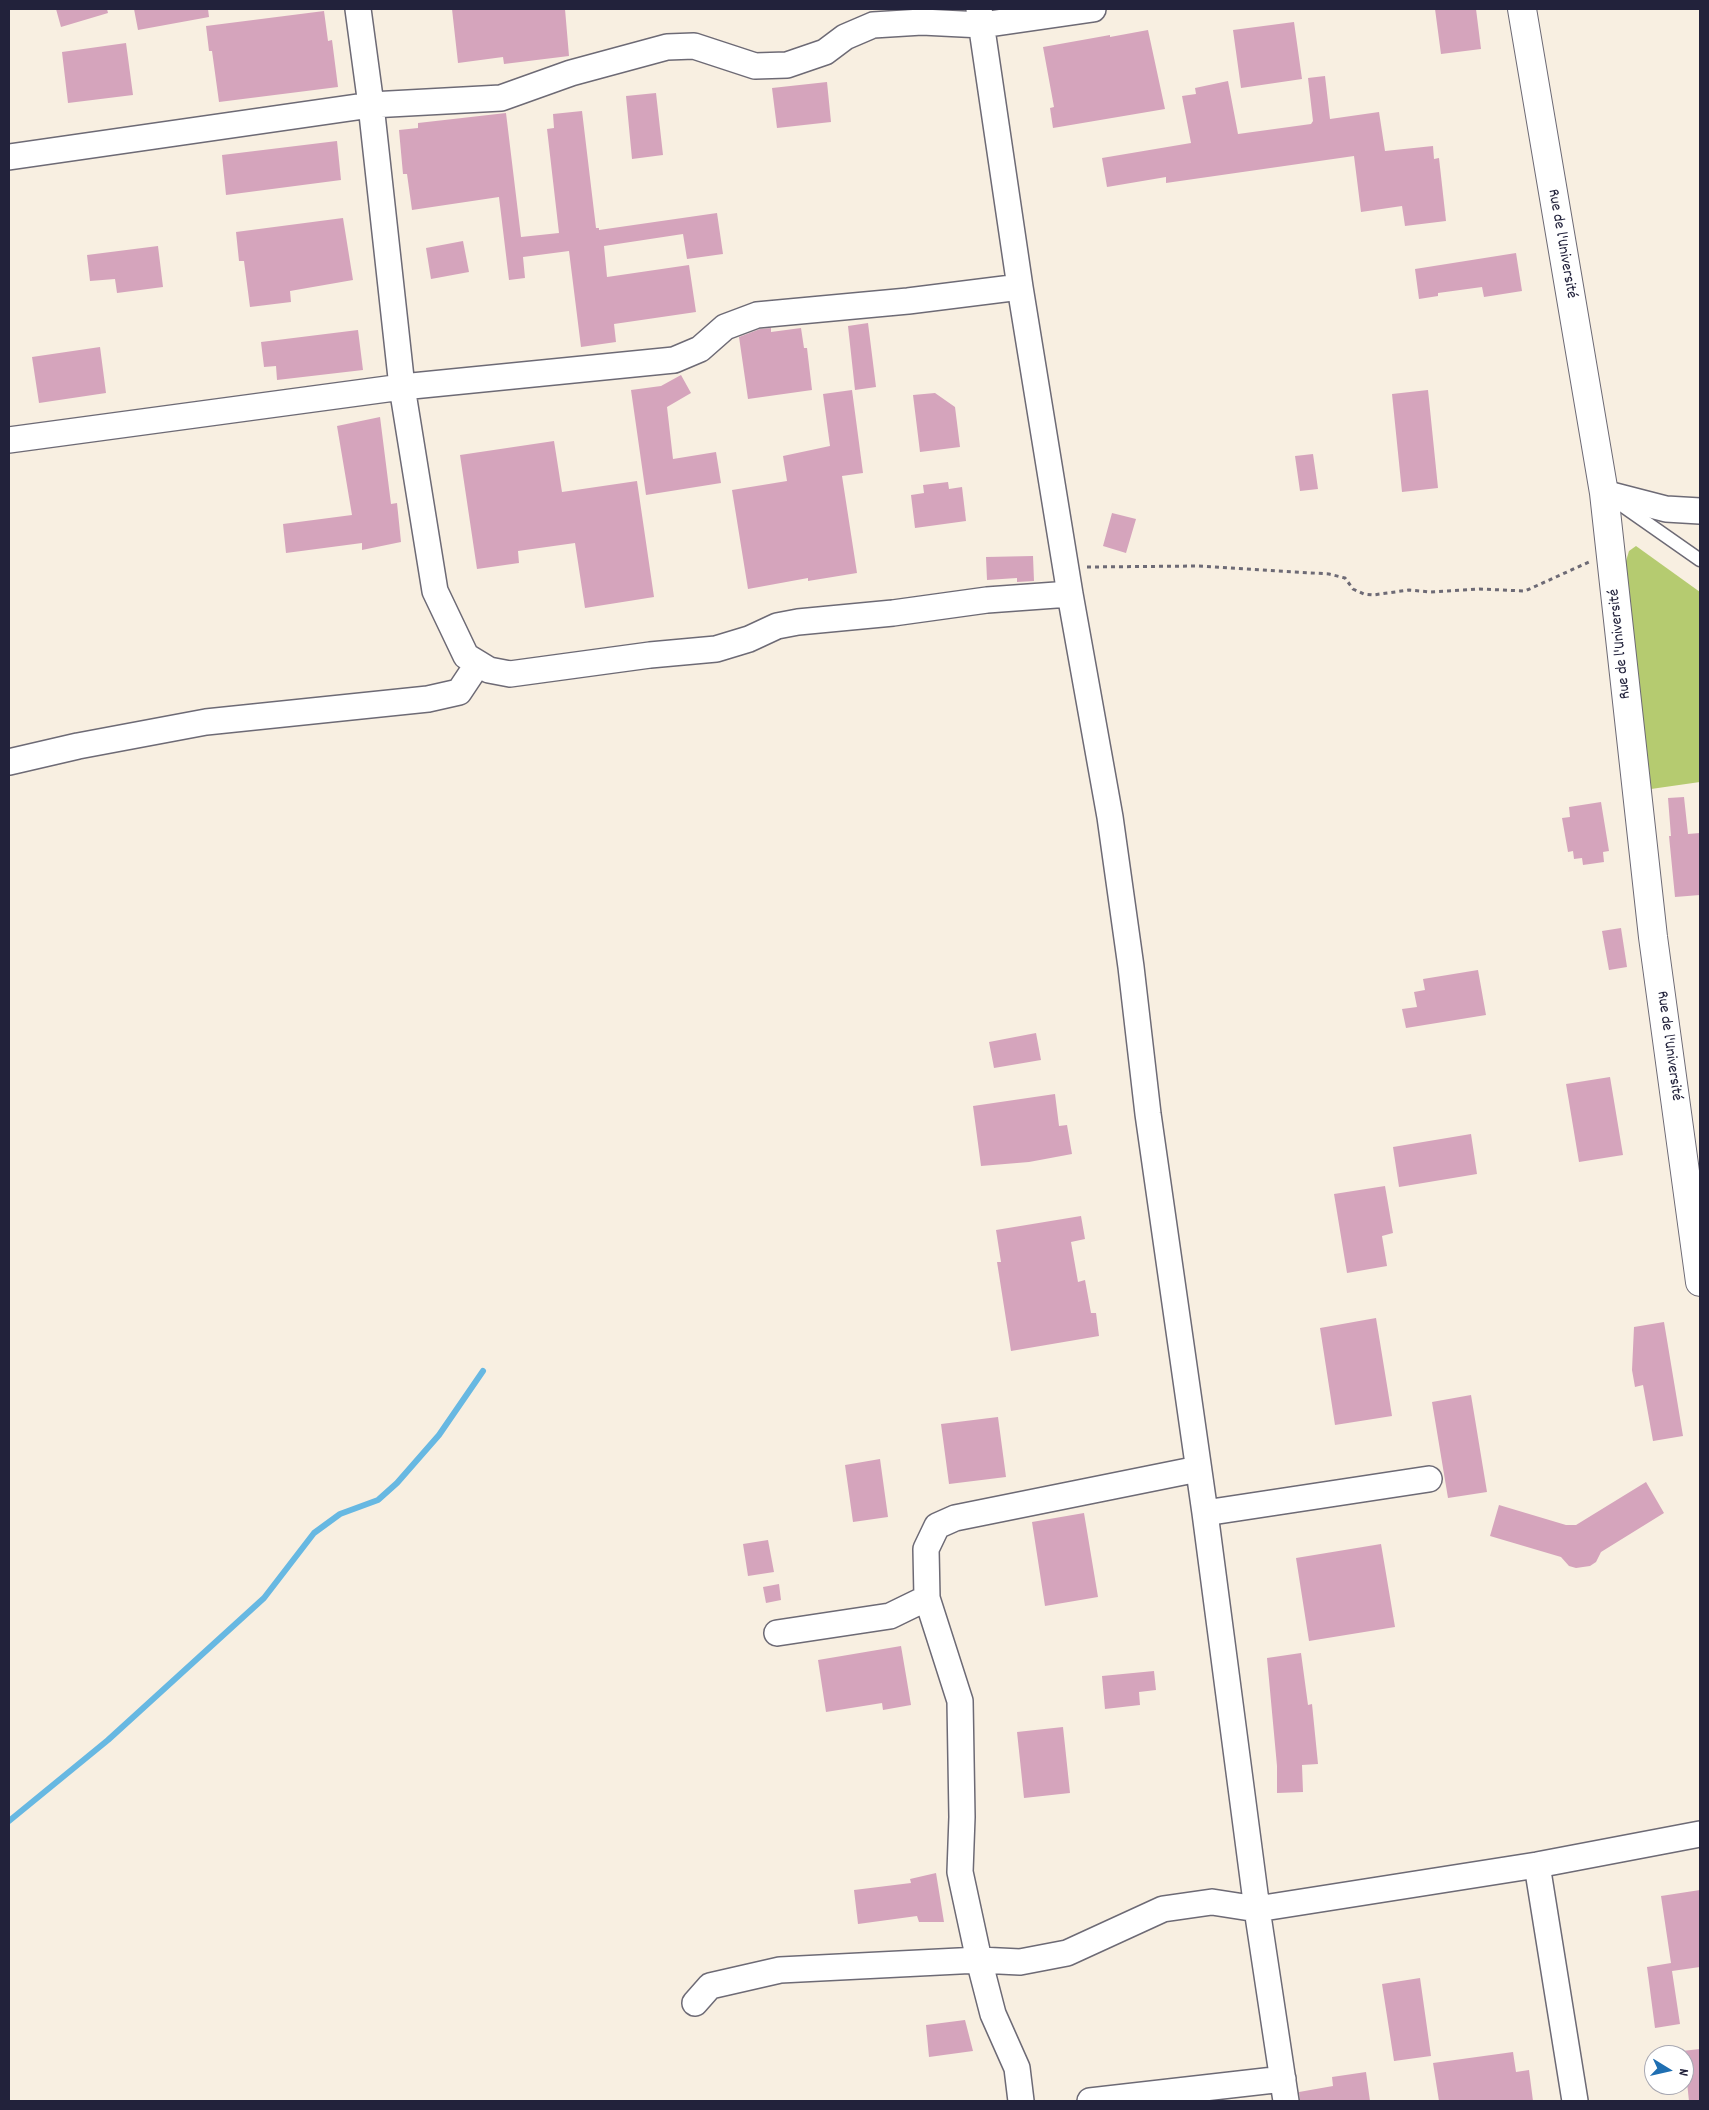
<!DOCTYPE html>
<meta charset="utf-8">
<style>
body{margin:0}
#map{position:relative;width:1709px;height:2110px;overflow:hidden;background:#f8efe1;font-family:Dekko,sans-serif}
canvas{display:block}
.frame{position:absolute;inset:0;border:10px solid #22223b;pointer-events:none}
.north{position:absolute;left:1644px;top:2045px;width:50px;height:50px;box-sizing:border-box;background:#fff;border:1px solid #a7a7b1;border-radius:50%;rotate:99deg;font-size:14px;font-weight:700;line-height:20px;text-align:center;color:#22223b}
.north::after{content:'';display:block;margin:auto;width:18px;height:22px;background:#1f6fb2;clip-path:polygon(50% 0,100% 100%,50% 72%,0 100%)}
</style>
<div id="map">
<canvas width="1709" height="2110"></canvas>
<div class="frame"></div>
<div class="north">N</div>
</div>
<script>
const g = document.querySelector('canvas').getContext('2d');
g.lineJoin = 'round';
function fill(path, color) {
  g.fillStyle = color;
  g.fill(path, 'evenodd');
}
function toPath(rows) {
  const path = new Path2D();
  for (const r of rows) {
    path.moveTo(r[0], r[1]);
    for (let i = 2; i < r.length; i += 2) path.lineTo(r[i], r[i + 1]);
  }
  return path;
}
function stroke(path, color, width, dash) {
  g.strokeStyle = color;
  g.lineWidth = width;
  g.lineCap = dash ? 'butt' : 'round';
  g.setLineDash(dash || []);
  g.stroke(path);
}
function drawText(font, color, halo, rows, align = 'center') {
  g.font = font + ' Dekko,sans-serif';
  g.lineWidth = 4.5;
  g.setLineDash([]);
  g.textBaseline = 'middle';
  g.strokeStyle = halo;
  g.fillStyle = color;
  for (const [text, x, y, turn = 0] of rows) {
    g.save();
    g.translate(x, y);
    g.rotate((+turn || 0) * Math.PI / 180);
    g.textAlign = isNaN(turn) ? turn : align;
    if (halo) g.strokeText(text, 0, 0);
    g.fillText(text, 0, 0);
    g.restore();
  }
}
const green = toPath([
 [1636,546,1700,592,1700,782,1651,789,1623,571,1629,551]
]);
const stream = toPath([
 [9,1821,108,1740,264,1598,314,1533,340,1514,378,1500,397,1483,439,1435,483,1371]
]);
const building = toPath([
 [56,9,107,9,108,13,61,27],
 [134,9,208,9,209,17,138,30],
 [452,9,565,9,569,56,504,64,503,57,458,63],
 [1435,9,1476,9,1481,49,1441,54],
 [324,11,328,41,332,40,338,87,219,102,212,51,209,51,206,26],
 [1294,22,1302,79,1241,88,1233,30],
 [1148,30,1165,109,1053,128,1050,108,1054,107,1043,47,1110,35,1110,37],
 [126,43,133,95,68,103,62,52],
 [1325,76,1330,119,1379,112,1385,151,1433,146,1434,159,1439,158,1446,221,1405,226,1402,206,1361,212,1354,156,1166,183,1166,177,1107,187,1102,158,1191,143,1182,96,1196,94,1195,88,1228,81,1238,134,1311,124,1313,121,1308,78],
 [827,82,831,122,777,128,772,88],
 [656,93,663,155,632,159,626,96],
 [582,111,596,228,599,228,599,230,717,213,723,254,687,259,683,234,604,246,607,277,689,265,696,312,614,324,616,342,581,347,569,251,523,257,525,278,509,280,499,197,412,210,407,174,403,174,399,130,418,128,418,123,506,113,521,237,559,233,547,129,554,128,553,114],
 [337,141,341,180,226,195,222,155],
 [343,218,353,280,290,291,291,302,250,307,244,261,239,261,236,232],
 [463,241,469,272,431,279,426,248],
 [158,246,163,287,117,293,115,279,90,281,87,255],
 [1516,253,1522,291,1484,297,1482,287,1438,293,1438,296,1419,299,1415,269],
 [868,323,876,387,855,390,848,326],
 [771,328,771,332,801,328,804,348,807,348,812,390,748,399,739,337,760,329],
 [358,330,363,370,277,380,276,366,264,367,261,342],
 [100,347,106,393,39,403,32,357],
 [681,375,691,393,667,407,673,459,716,452,721,483,646,495,631,390,661,386],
 [852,390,863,473,842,476,857,573,808,581,808,578,748,589,732,490,787,481,783,456,830,446,823,394],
 [1428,390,1438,488,1402,492,1392,394],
 [935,393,955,407,960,447,920,452,913,395],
 [380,417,391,504,397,503,401,542,362,550,362,543,286,553,283,524,352,515,337,426],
 [554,441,562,492,637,481,654,597,585,608,575,543,518,551,519,563,477,569,460,455],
 [1313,454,1318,489,1300,491,1295,456],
 [948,482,949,489,962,487,966,521,915,528,911,495,924,493,923,485],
 [1112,513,1136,519,1126,553,1103,546],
 [1033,556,1034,581,1017,582,1017,578,987,580,986,557],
 [1684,797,1688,834,1700,833,1700,895,1675,897,1669,836,1671,836,1668,798],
 [1601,802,1609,851,1603,852,1604,862,1583,865,1582,858,1574,859,1573,851,1568,852,1562,818,1570,817,1569,807],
 [1621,928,1627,967,1609,970,1602,931],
 [1478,970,1486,1015,1406,1028,1402,1009,1417,1007,1414,992,1425,990,1423,979],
 [1036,1033,1041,1060,994,1068,989,1042],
 [1610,1077,1623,1155,1579,1162,1566,1084],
 [1055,1094,1059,1126,1067,1125,1072,1154,1029,1162,981,1166,973,1106],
 [1471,1134,1477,1174,1399,1187,1393,1147],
 [1385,1186,1393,1233,1382,1236,1387,1266,1347,1273,1334,1194],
 [1081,1216,1085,1239,1071,1242,1078,1282,1085,1280,1091,1313,1096,1313,1099,1336,1011,1351,997,1262,1001,1262,996,1230],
 [1376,1318,1392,1416,1335,1425,1320,1328],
 [1664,1322,1683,1436,1653,1441,1643,1385,1635,1387,1632,1370,1634,1327],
 [1471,1395,1487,1492,1448,1498,1432,1402],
 [998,1417,1006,1477,949,1484,941,1424],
 [880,1459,888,1517,853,1522,845,1465],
 [1646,1482,1664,1513,1601,1552,1596,1562,1590,1566,1576,1568,1569,1566,1561,1557,1490,1536,1499,1505,1566,1525,1576,1525],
 [1084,1513,1098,1597,1045,1606,1032,1522],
 [768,1540,774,1572,748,1576,743,1544],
 [1381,1544,1395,1627,1309,1641,1296,1558],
 [779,1584,781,1600,766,1603,763,1587],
 [901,1646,911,1705,883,1710,882,1703,826,1712,818,1660],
 [1301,1653,1308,1705,1312,1704,1318,1764,1302,1765,1303,1792,1277,1793,1277,1766,1267,1658],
 [1154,1671,1156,1690,1139,1692,1140,1705,1105,1709,1102,1676],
 [1063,1727,1070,1793,1024,1798,1017,1732],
 [936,1873,944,1922,919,1922,917,1916,858,1924,854,1890,911,1883,910,1879],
 [1700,1890,1700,1967,1672,1971,1680,2024,1655,2028,1647,1967,1671,1963,1661,1896],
 [1420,1978,1431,2056,1394,2061,1382,1984],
 [965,2020,973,2051,929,2057,926,2025],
 [1700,2049,1700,2101,1689,2101,1684,2055,1682,2051],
 [1513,2052,1516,2072,1529,2070,1533,2101,1439,2101,1433,2063],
 [1366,2072,1370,2101,1300,2101,1299,2092,1333,2086,1332,2077]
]);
const path = toPath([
 [1087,567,1199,566,1329,574,1345,578,1353,589,1364,594,1373,595,1409,590,1430,592,1479,589,1525,591,1589,562]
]);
const service = toPath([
 [1620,504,1700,560]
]);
const minor = toPath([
 [358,9,371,105,402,387,435,591,466,656,489,670,510,674,650,655,716,649,749,639,777,626,798,622,893,613,987,600,1070,594],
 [979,9,1020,287,1070,594,1110,817,1131,967,1148,1114,1205,1513,1257,1909,1286,2101],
 [9,157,371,105,501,98,571,73,667,47,694,46,755,66,787,65,825,52,845,37,873,25,922,22,982,25,1093,9],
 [9,440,402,387,674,360,700,349,725,327,757,315,908,301,1020,287],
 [1604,493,1666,509,1700,511],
 [9,762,78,746,206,722,428,699,459,692,477,665],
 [1205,1513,1429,1479],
 [927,1598,960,1701,962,1817,960,1872,979,1960,1020,1962,1067,1953,1163,1909,1212,1902,1257,1909,1537,1865,1700,1834],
 [777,1633,890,1616,927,1598,926,1549,937,1526,955,1518,1198,1469],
 [1537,1865,1575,2101],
 [695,2003,710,1986,780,1970,979,1960,993,2014,1017,2068,1021,2101],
 [1090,2101,1283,2079]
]);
const tertiary = toPath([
 [1522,9,1604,493,1653,937,1700,1282]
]);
const streetNames = [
 ["Rue de l'Université",1561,244,80],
 ["Rue de l'Université",1621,644,-96],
 ["Rue de l'Université",1668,1046,82]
];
fill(green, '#b5cb70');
stroke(stream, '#67b8e2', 6);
fill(building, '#d5a4bc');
stroke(service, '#6d6a75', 15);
stroke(minor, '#6d6a75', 28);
stroke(tertiary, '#6d6a75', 30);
stroke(path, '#6d6a75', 3, [4, 4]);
stroke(service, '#fff', 12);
stroke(minor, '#fff', 25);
stroke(tertiary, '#fff', 28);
drawText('16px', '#22223b', '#fff', streetNames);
</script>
